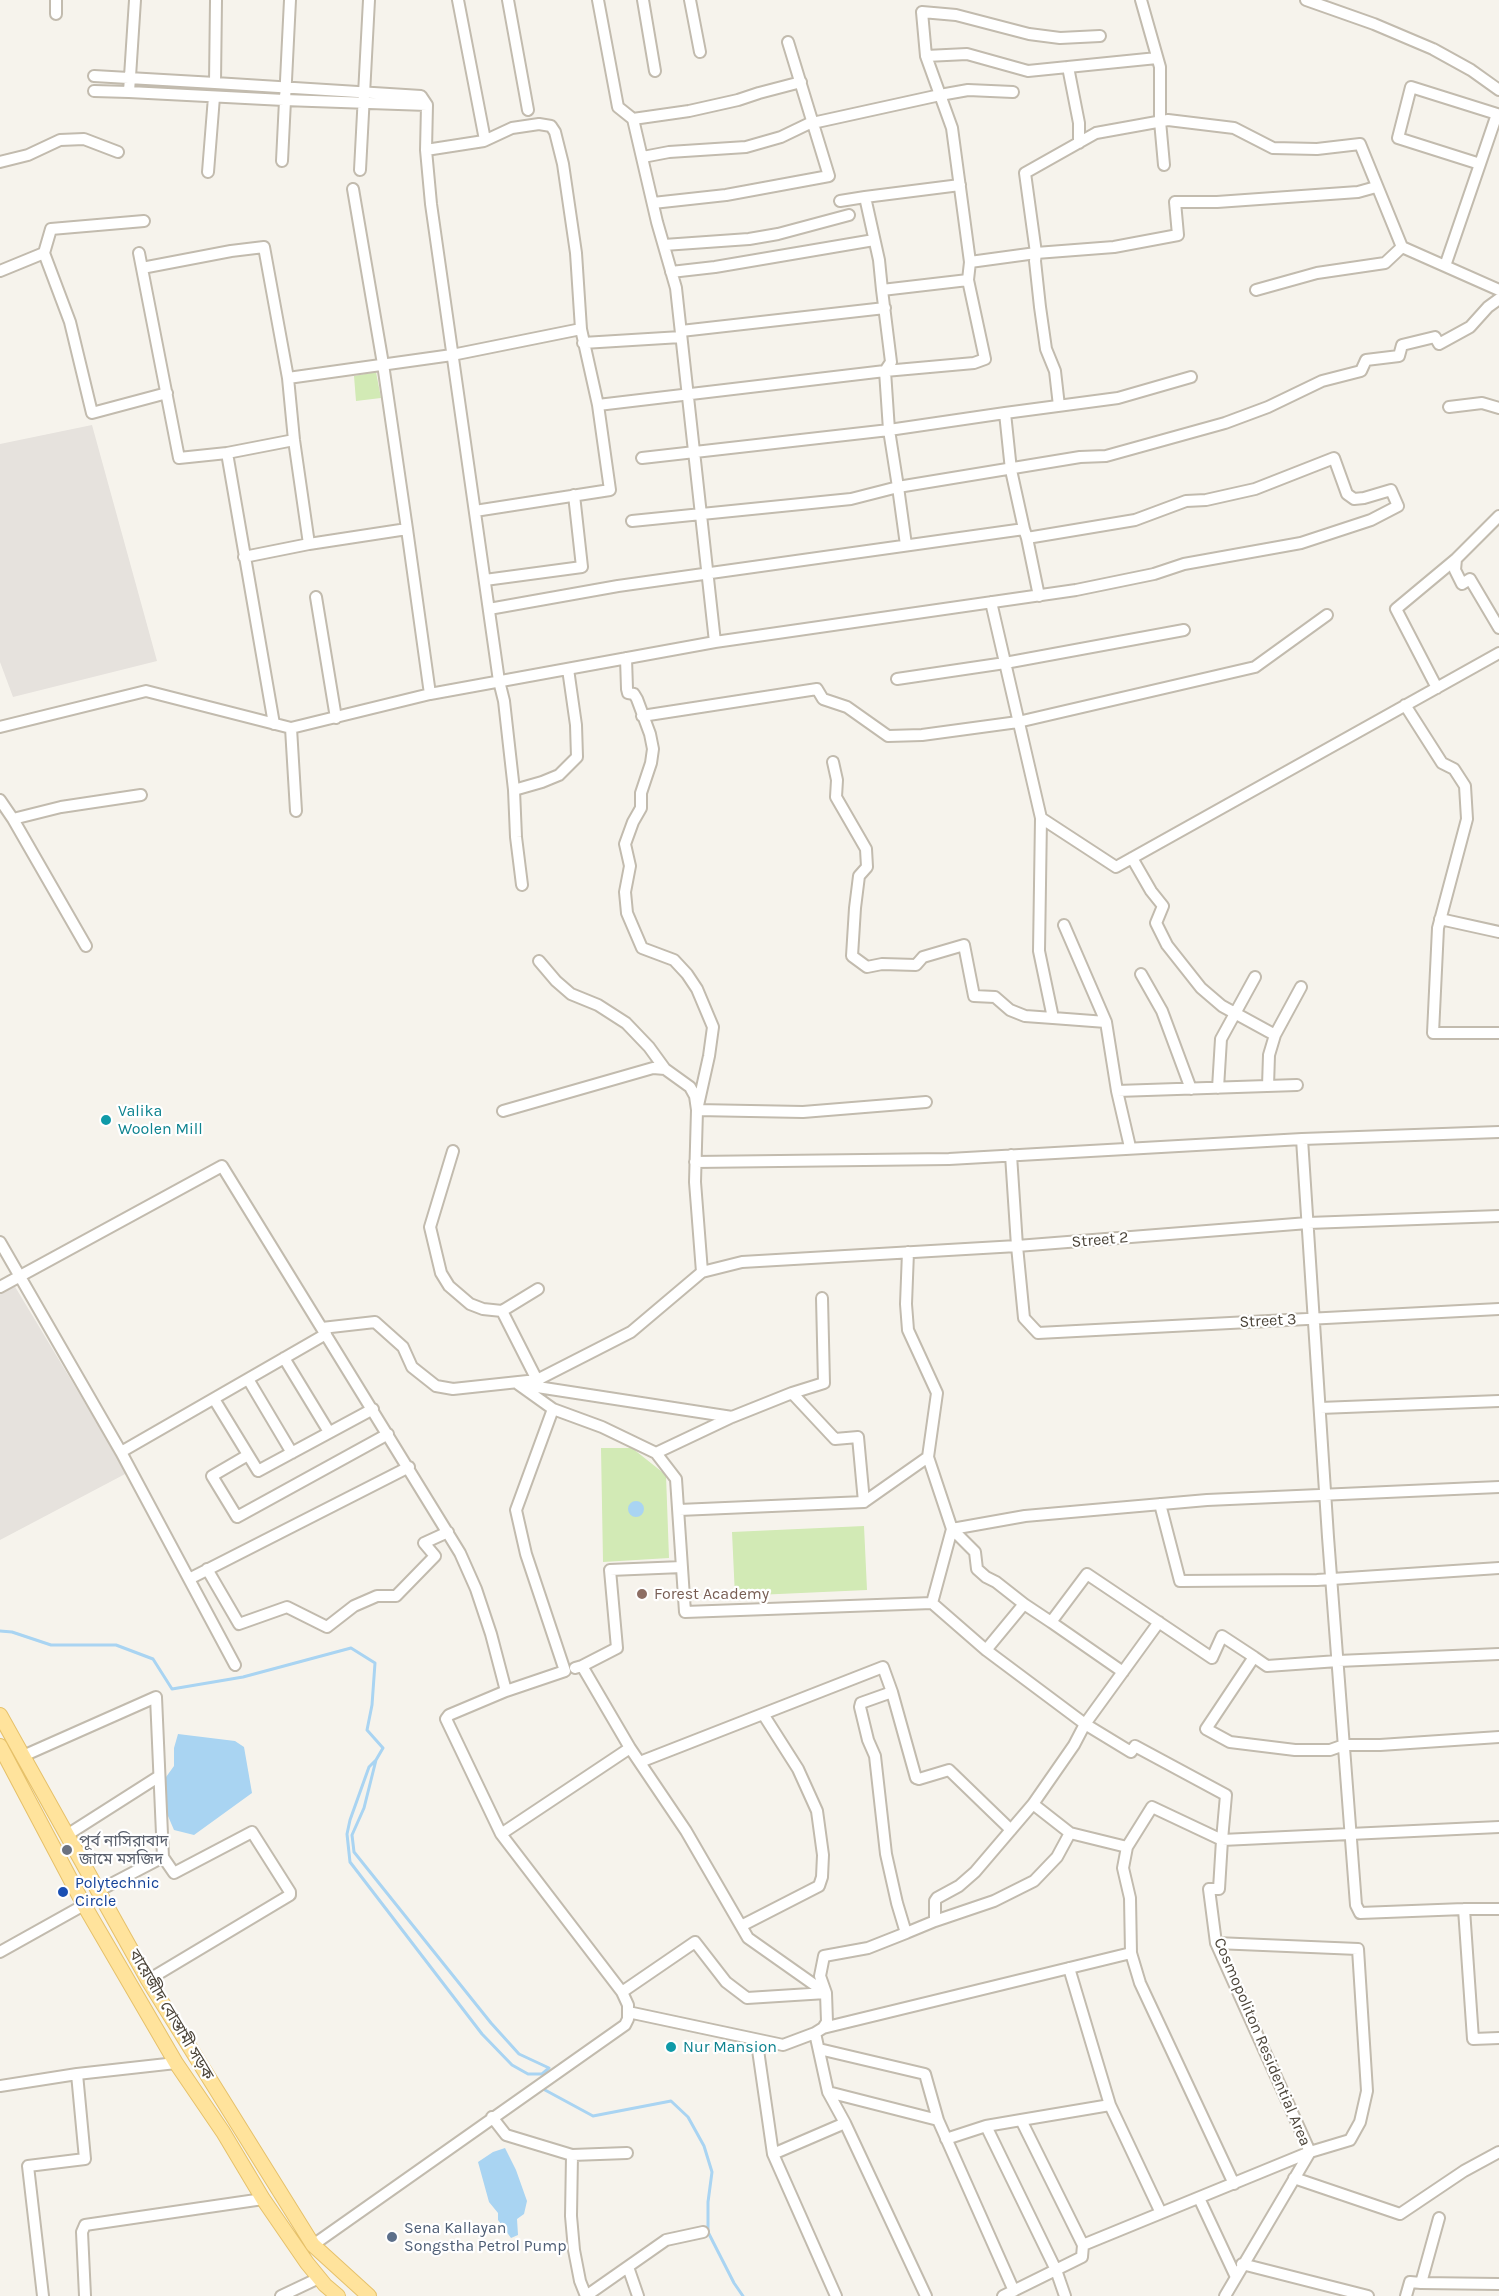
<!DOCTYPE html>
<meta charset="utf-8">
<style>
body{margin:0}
canvas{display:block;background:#f6f3ec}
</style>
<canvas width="1499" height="2296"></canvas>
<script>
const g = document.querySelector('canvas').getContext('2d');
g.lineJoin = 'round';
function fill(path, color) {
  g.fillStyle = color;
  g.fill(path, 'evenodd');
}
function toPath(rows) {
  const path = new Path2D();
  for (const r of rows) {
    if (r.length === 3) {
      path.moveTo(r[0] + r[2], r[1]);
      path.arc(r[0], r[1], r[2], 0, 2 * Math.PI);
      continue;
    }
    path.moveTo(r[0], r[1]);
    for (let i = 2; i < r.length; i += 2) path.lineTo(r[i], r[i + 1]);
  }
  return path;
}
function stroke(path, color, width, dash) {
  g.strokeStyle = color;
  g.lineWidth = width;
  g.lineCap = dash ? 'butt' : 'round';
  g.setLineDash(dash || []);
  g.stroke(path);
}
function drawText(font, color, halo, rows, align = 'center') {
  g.font = font + ' Karla,"Noto Sans Bengali",sans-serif';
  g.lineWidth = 4.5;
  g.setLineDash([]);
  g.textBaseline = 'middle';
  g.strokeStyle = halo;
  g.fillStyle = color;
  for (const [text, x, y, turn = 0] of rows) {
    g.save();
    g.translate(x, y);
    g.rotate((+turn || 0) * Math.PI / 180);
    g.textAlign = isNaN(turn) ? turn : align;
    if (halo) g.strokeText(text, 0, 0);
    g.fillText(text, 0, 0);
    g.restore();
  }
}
const industrial = toPath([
 [92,425,157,661,13,697,0,662,0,444],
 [14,1285,127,1473,0,1540,0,1293]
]);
const green = toPath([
 [376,372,381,398,356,401,354,376],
 [601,1448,632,1448,666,1475,669,1558,603,1562],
 [864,1526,867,1590,735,1596,732,1532]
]);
const water = toPath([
 [636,1509,8],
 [178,1734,235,1741,244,1747,252,1793,194,1835,174,1830,162,1802,161,1784,174,1766,174,1748],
 [505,2148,516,2170,527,2201,524,2214,517,2219,518,2235,511,2238,498,2220,498,2213,489,2202,478,2162,493,2152]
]);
const stream = toPath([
 [0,1631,12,1632,51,1645,116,1645,153,1659,172,1689,243,1677,351,1648,375,1663,372,1705,367,1730,383,1748,376,1760],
 [376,1760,364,1808,352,1835,354,1852,491,2023,519,2054,549,2068,542,2074,528,2074,512,2065,482,2034,350,1862,347,1834,350,1820,369,1767,376,1760],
 [545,2090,593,2116,671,2101,688,2117,704,2146,712,2172,708,2202,708,2232,734,2283,743,2296]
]);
const minor = toPath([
 [135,0,129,92,284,100,427,105],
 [216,0,215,83,421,96,427,105,426,150,431,204,499,681,504,701,514,790],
 [458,0,485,140],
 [508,0,528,110],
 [598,0,618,107,633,119],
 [643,0,655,71],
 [690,0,700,52],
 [1141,0,1160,67,1160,121,1164,165],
 [1306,0,1374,24,1433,49,1471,70,1499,90],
 [56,14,56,0],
 [926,56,967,54,1028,71,1157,58],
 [1068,67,1079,123,1079,143],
 [94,76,215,83],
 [94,91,129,92],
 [426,150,484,141,512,128,539,124,551,126,555,132,563,164,576,253,581,329],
 [643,157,669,152,746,147,781,137,808,124,940,95,968,90,1013,92],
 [282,161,290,0],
 [0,162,28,155,60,140,84,139,118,152],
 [360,170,369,0],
 [208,172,214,97],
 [353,189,383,364,407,529],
 [865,197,960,185],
 [840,201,865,197,879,260,882,290],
 [653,203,726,195,829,176,788,42],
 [664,245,749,239,778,234,849,215],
 [1402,247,1499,290],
 [44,253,70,322,92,413,167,393],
 [139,253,179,458,227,453,274,724],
 [970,262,1036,253,1025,173,1096,133,1168,120,1234,128,1273,148,1317,149,1360,144,1402,247,1385,263,1317,273,1256,290],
 [1445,266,1480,164,1497,114,1411,87,1398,138,1480,164],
 [142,268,231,251,264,247,288,378],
 [0,271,44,253,51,229,144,221],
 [671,272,715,267,874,240],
 [681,331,885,308],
 [583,343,681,337],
 [1059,406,1055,371,1046,349,1040,307,1035,261,1036,253,1114,247,1178,235,1175,202,1217,202,1358,192,1376,187],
 [1449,407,1482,403,1499,408],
 [227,453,294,440],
 [642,458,889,430,1005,413],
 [475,511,610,490,598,405,885,371,974,363,985,359,968,280,970,262,952,128,926,56,922,12,956,15,1029,34,1060,38,1100,36],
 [1499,516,1456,559,1455,570,1462,584,1470,579,1499,628],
 [632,521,851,499,898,487,889,430,885,371,891,362,882,290,968,280],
 [1027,538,1039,596],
 [309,544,407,529,430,694],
 [906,545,898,487,1080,457,1106,456,1225,423,1268,407,1322,381,1361,371,1366,360,1399,356,1402,345,1435,337,1439,344,1470,327,1488,307,1499,299],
 [244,557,309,544,294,440,288,378,452,355,581,329,598,405],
 [485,580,582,567,574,495],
 [316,597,336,718],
 [991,602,1041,818,1039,951,1053,1018,1106,1022,1117,1091,1130,1147],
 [489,609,618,586,1024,529,1011,470,1005,413,1118,398,1191,377],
 [715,642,676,288,657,222,633,119,689,111,738,100,759,93,801,82],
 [626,658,627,689,628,693,634,694,637,699,650,734,653,749,651,763,641,793,641,808,633,822,625,844,630,866,625,892,627,913,642,948,674,960,687,974,697,989,713,1027,709,1056,697,1110,803,1112,926,1102],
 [897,679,1005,663,1184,630],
 [1437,688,1396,609,1456,559],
 [1405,705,1442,763,1454,769,1465,786,1467,819,1438,928,1433,1033,1499,1033],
 [642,716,817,689,823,699,847,707,888,736,922,735,1018,722,1255,667,1327,615],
 [0,727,146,691,291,728,430,694,715,642,1076,590,1154,574,1184,564,1301,543,1371,520,1398,506,1391,490,1364,498,1354,499,1347,494,1334,458,1255,489,1206,500,1186,501,1135,520,1027,538,1024,529],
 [291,728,296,811],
 [833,762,837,780,836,797,866,849,867,867,859,876,855,908,852,956,867,967,882,964,916,965,923,957,964,945,974,996,995,997,1010,1010,1025,1016,1053,1018],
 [0,800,13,819,86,946],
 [1041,818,1116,867,1499,653],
 [13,819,61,807,141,795],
 [1132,858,1151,891,1163,906,1156,923,1167,945,1201,988,1222,1006,1275,1035,1301,987],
 [522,885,516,837,514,790,542,782,559,775,577,757,576,725,568,669],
 [1440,919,1499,932],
 [1064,925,1106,1022],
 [539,961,556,981,571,994,598,1005,626,1023,649,1047,665,1069],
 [1141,974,1162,1011,1191,1089],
 [1268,1086,1269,1055,1275,1035],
 [1218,1088,1221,1039,1255,977],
 [1117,1091,1297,1085],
 [1499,1132,1302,1139,1328,1537,1356,1905,1360,1913,1464,1909,1499,1909],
 [453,1151,430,1227,441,1273,449,1286,470,1304,483,1309,502,1311,538,1289],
 [1011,1155,1017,1246,1024,1318,1038,1333,1499,1309],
 [695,1162,949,1159,1302,1139],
 [0,1242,121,1452,235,1665],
 [908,1252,906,1304,908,1330,937,1393,928,1457,952,1529,932,1603],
 [702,1272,742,1262,1017,1246,1308,1223,1499,1216],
 [0,1287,222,1166,460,1553,476,1589,491,1634,506,1691],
 [502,1311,537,1380],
 [322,1328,375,1322,403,1347,412,1367,436,1386,453,1389,537,1380,631,1332,702,1272,695,1182,697,1110,695,1096,690,1087,665,1069,653,1068,503,1111],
 [284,1358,329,1432],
 [248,1379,292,1453],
 [214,1399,258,1471,373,1409],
 [1320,1408,1499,1401],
 [732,1417,518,1384,553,1409,602,1427,656,1453,676,1479,685,1612,932,1603,986,1650,1085,1724,1074,1745,1033,1804,975,1872,959,1886,937,1898,935,1901,935,1921,906,1933],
 [121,1452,326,1334],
 [656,1453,732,1417,792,1393],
 [248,1455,212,1476,237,1517,388,1434],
 [864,1502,928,1457],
 [1160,1504,1180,1581,1317,1580,1499,1568],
 [679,1510,864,1502,858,1437,835,1439,792,1393,824,1383,822,1298],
 [207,1569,239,1624,287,1607,327,1627,354,1606,377,1596,396,1596,435,1556,424,1543,448,1532],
 [189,1579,409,1467],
 [1024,1604,1051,1622,1087,1574,1212,1658,1222,1636,1254,1657,1206,1729,1230,1742,1295,1750,1330,1750,1344,1745,1380,1745,1499,1737],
 [1051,1622,1123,1672],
 [1159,1622,1085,1724,1131,1752,1135,1746,1226,1795,1222,1840,1152,1807,1127,1847,1123,1868,1130,1898,1131,1953,1140,1983,1234,2184],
 [986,1650,1024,1604,996,1582,986,1577,977,1569,975,1552,952,1529,1025,1516,1207,1500,1499,1487],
 [1254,1657,1267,1666,1338,1661,1499,1654],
 [582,1666,617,1648,610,1570,682,1567],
 [575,1668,582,1666,630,1748],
 [892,1692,916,1778,919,1779,949,1770,1011,1830],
 [23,1756,156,1697,163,1857],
 [1033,1804,1070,1833],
 [501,1834,446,1719,449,1715,506,1691,565,1671,526,1554,516,1510,553,1409],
 [67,1835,158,1777],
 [98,1891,163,1857,174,1873,252,1832,290,1892,290,1895,148,1980],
 [1464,1909,1473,2039,1499,2038],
 [935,1921,994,1901,1034,1881,1057,1857,1070,1833,1127,1847],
 [741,1926,819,1886,822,1877,823,1855,817,1811,798,1769,763,1714],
 [1216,1943,1358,1949,1367,2091,1360,2122,1350,2140,1310,2152,1225,2296],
 [0,1952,84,1905],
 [1069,1968,1110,2105,1161,2213],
 [622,1992,695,1942,726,1982,747,1998,826,1993],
 [628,2012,783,2045,815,2033,823,2028,827,2022,826,1993,820,1976,824,1956,868,1948,906,1933,897,1903,886,1854,875,1756,868,1740,860,1707,861,1703,892,1692,883,1667,640,1762],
 [823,2028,1131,1953],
 [815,2033,828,2092,938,2120,1014,2291],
 [819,2049,925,2074,938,2120],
 [758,2050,773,2154,845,2123,926,2296],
 [0,2086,77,2074],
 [828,2092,845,2123],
 [492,2117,506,2135,572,2155,571,2216,574,2250,580,2281,586,2296],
 [986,2126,1021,2120],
 [946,2139,986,2126,1056,2270,1065,2296],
 [773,2154,836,2296],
 [572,2155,627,2153],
 [1294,2178,1400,2214,1464,2171,1499,2152],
 [1199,2198,1235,2275],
 [313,2245,625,2025,628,2019,628,2005,622,1992,501,1834,630,1748,686,1831,748,1938,826,1993],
 [1083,2245,1021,2120,1110,2105],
 [1242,2264,1368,2296],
 [628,2267,638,2296],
 [1421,2283,1499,2284],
 [43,2296,28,2166,85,2159,77,2074,176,2063],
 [85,2296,82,2232,85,2225,263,2199],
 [281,2296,319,2278],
 [586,2296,666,2240,703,2232],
 [1003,2296,1082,2257,1083,2245,1310,2152,1216,1943,1209,1889,1219,1889,1222,1840,1499,1827],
 [1406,2296,1410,2282,1421,2283,1439,2218]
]);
const major = toPath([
 [0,1715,148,1980,313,2245,369,2296],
 [0,1746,84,1905,176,2063,223,2132,263,2199,307,2263,325,2285,338,2296]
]);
const markers = [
 [106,1120,6,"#0f9aa8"],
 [642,1594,6,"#8d6e63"],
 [67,1850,6,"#6b7280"],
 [63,1892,6,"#1a4fb4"],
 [671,2047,6,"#0f9aa8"],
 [392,2237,6,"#5c6f8a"]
];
const cultureNames = [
 ["Valika",118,1111],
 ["Woolen Mill",118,1129],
 ["Nur Mansion",683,2047]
];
const streetNames = [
 ["Street 2",1100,1240,-5],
 ["Street 3",1268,1321,-3],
 ["বায়েজীদ বোস্তামী সড়ক",171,2015,59],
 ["Cosmopoliton Residential Area",1262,2042,67]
];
const educationNames = [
 ["Forest Academy",654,1594]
];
const worshipNames = [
 ["পূর্ব নাসিরাবাদ",79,1841],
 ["জামে মসজিদ",79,1859]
];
const transitNames = [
 ["Polytechnic",75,1883],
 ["Circle",75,1901]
];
const serviceNames = [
 ["Sena Kallayan",404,2228],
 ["Songstha Petrol Pump",404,2246]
];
fill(industrial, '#e6e2dd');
fill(green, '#d2eab5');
fill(water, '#a9d4f2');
stroke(stream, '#a9d4f2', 3);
stroke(minor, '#c2bbae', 14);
stroke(major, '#e6c16a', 16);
stroke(minor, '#fff', 10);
stroke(major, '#ffe39c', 14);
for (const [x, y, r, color] of markers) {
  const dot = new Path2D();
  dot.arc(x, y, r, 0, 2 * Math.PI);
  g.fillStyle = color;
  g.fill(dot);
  stroke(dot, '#fff', 2);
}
drawText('16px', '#0d838f', '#fff', cultureNames, 'left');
drawText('16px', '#4b4439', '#fff', streetNames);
drawText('16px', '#785e54', '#fff', educationNames, 'left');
drawText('16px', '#5b616d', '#fff', worshipNames, 'left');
drawText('16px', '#164399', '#fff', transitNames, 'left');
drawText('16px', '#4e5e75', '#fff', serviceNames, 'left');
</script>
